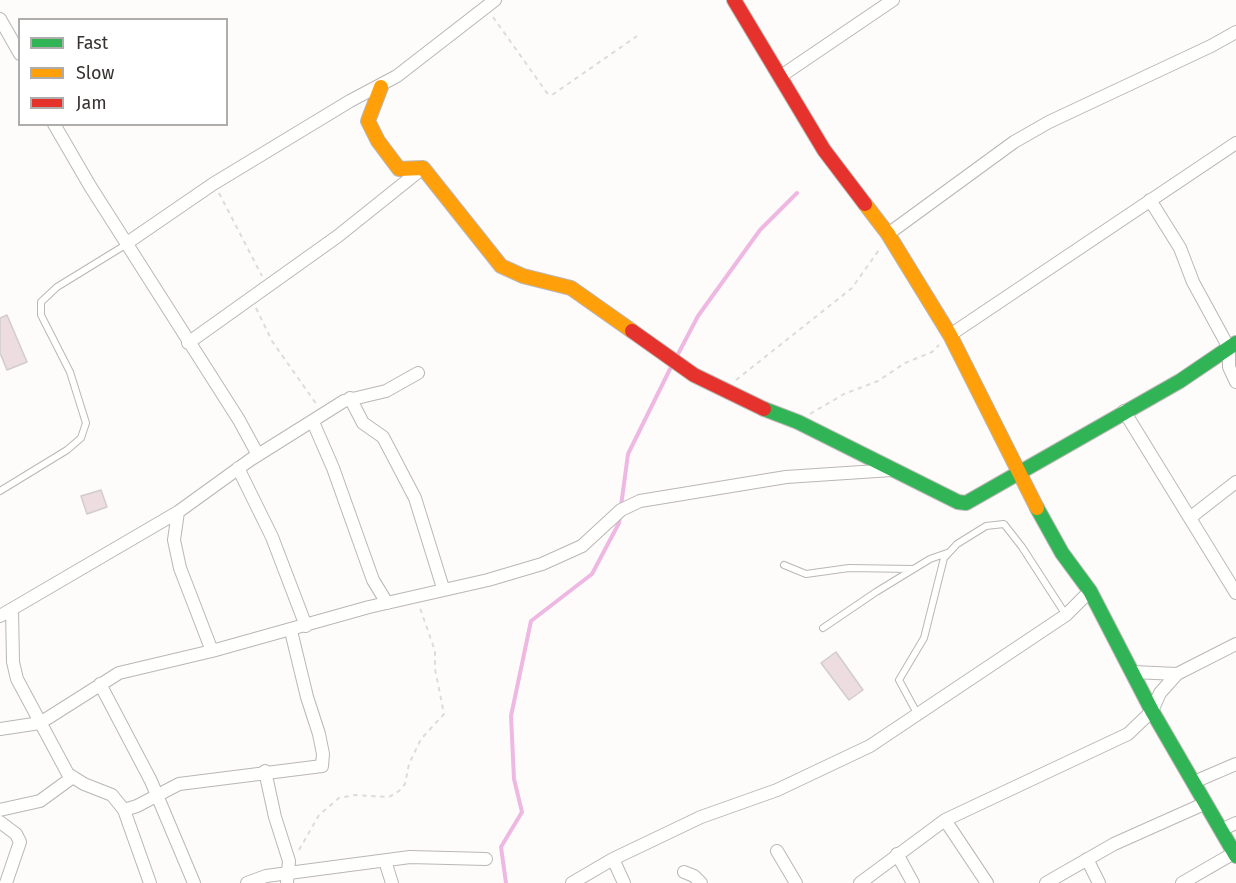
<!DOCTYPE html>
<style>
body{margin:0}
#map{position:relative;width:1236px;height:883px;overflow:hidden;background:#fdfcfb;font-family:"Fira Sans",sans-serif}
canvas{display:block}
.legend{position:absolute;left:18px;top:18px;width:210px;height:108px;box-sizing:border-box;background:#fff;border:2px solid #afadac;margin:0;padding:8px 10px;list-style:none;font-size:18px;color:#383230}
.legend li{display:flex;align-items:center;gap:12px;height:30px}
.legend b{width:30px;border:2px solid #afadac}
</style>
<div id="map">
<canvas width="1236" height="883"></canvas>
<ul class="legend">
<li><b style="height:8px;background:#30b455"></b>Fast</li>
<li><b style="height:8px;background:#ff9f0a"></b>Slow</li>
<li><b style="height:8px;background:#e5322d"></b>Jam</li>
</ul>
</div>
<script>
const g = document.querySelector('canvas').getContext('2d');
g.lineJoin = 'round';
function toPath(rows) {
  const path = new Path2D();
  for (const r of rows) {
    path.moveTo(r[0], r[1]);
    for (let i = 2; i < r.length; i += 2) path.lineTo(r[i], r[i + 1]);
  }
  return path;
}
function stroke(path, color, width, dash) {
  g.strokeStyle = color;
  g.lineWidth = width;
  g.lineCap = dash ? 'butt' : 'round';
  g.setLineDash(dash || []);
  g.stroke(path);
}
function fill(path, color) {
  g.fillStyle = color;
  g.fill(path, 'evenodd');
}
const stream = toPath([
 [677,356,698,316,760,230,797,193],
 [621,506,628,454,672,365],
 [506,883,501,847,522,812,514,779,511,716,531,621,592,574,619,523,620,516]
]);
const building = toPath([
 [7,315,27,362,7,370,0,353,0,318,7,315],
 [101,490,107,507,87,514,81,496,101,490],
 [836,652,863,690,849,700,821,663,836,652]
]);
const path = toPath([
 [493,17,547,93,552,95,637,36],
 [219,193,262,276],
 [256,308,272,341,317,405],
 [736,380,852,288,881,247],
 [810,414,844,394,878,381,905,363,932,352,939,345],
 [299,850,319,815,339,798,355,795,389,797,399,791,405,784,409,764,421,739,444,714,435,669,435,651,420,608]
]);
const lane = toPath([
 [0,491,67,450,81,438,86,423,70,372,41,315,41,302,57,287,127,244],
 [784,565,806,574,849,568,913,569],
 [823,628,876,592,930,559,947,553],
 [918,715,899,680,924,638,944,558,957,544,986,526,1004,524,1022,547,1066,615]
]);
const street = toPath([
 [0,19,20,54],
 [781,76,893,0],
 [54,124,90,186,239,420,258,455],
 [1150,200,1180,248,1193,282,1229,348,1229,367,1236,382],
 [888,234,1014,142,1049,122,1211,46,1236,32],
 [127,243,213,184,350,101,397,76,495,0],
 [950,335,1236,143],
 [188,343,338,236,423,168],
 [350,398,363,423,383,437,415,498,443,588],
 [1124,411,1236,593],
 [313,422,333,468,373,580,387,603],
 [238,468,272,537,306,626],
 [178,512,174,540,180,568,212,651],
 [1191,517,1236,482],
 [12,609,13,662,17,679,68,774,84,784,112,795,124,810,150,883],
 [0,616,178,512,250,460,344,401,386,391,418,373],
 [1133,672,1177,674],
 [100,684,151,781,194,883],
 [0,729,40,723,119,673,212,651,369,607,488,580,542,564,582,546,621,510,640,501,786,477,892,470],
 [265,771,275,817,289,861,287,883],
 [1194,782,1236,764],
 [0,810,40,801,73,777],
 [124,810,137,806,179,784,322,766,323,754,319,734,307,697,291,631],
 [945,820,987,883],
 [0,822,16,834,20,842,6,883],
 [1221,830,1236,823],
 [777,851,796,883],
 [897,854,913,883],
 [613,859,624,883],
 [1087,859,1099,883],
 [385,861,392,883],
 [684,872,694,876,701,883],
 [247,883,266,876,410,857,486,859],
 [572,883,613,859,701,817,777,790,870,746,1066,615,1090,591],
 [860,883,945,820,1128,734,1152,711,1160,693,1177,674,1236,644],
 [1046,883,1114,844,1206,803],
 [1182,883,1234,853]
]);
const fast = toPath([
 [764,409,798,422,958,502,966,503,1180,381,1236,343],
 [1037,508,1062,553,1090,591,1152,711,1236,856]
]);
const slow = toPath([
 [381,87,368,121,378,141,399,169,423,168,501,266,523,276,571,288,632,331],
 [865,204,888,234,950,335,1037,508]
]);
const jam = toPath([
 [734,0,824,150,865,204],
 [632,331,694,375,764,409]
]);
stroke(stream, '#eeb8e3', 4);
fill(building, '#eddde0');
stroke(building, '#d1cdcd', 1.5);
stroke(lane, '#bab7b5', 8);
stroke(street, '#bab7b5', 14);
stroke(fast, '#bab7b5', 16);
stroke(slow, '#bab7b5', 16);
stroke(jam, '#bab7b5', 16);
stroke(path, '#dcdcdc', 2, [4.5, 4.5]);
stroke(lane, '#fffffe', 6);
stroke(street, '#fffffe', 12);
stroke(fast, '#30b455', 14);
stroke(slow, '#ff9f0a', 14);
stroke(jam, '#e5322d', 14);
</script>
